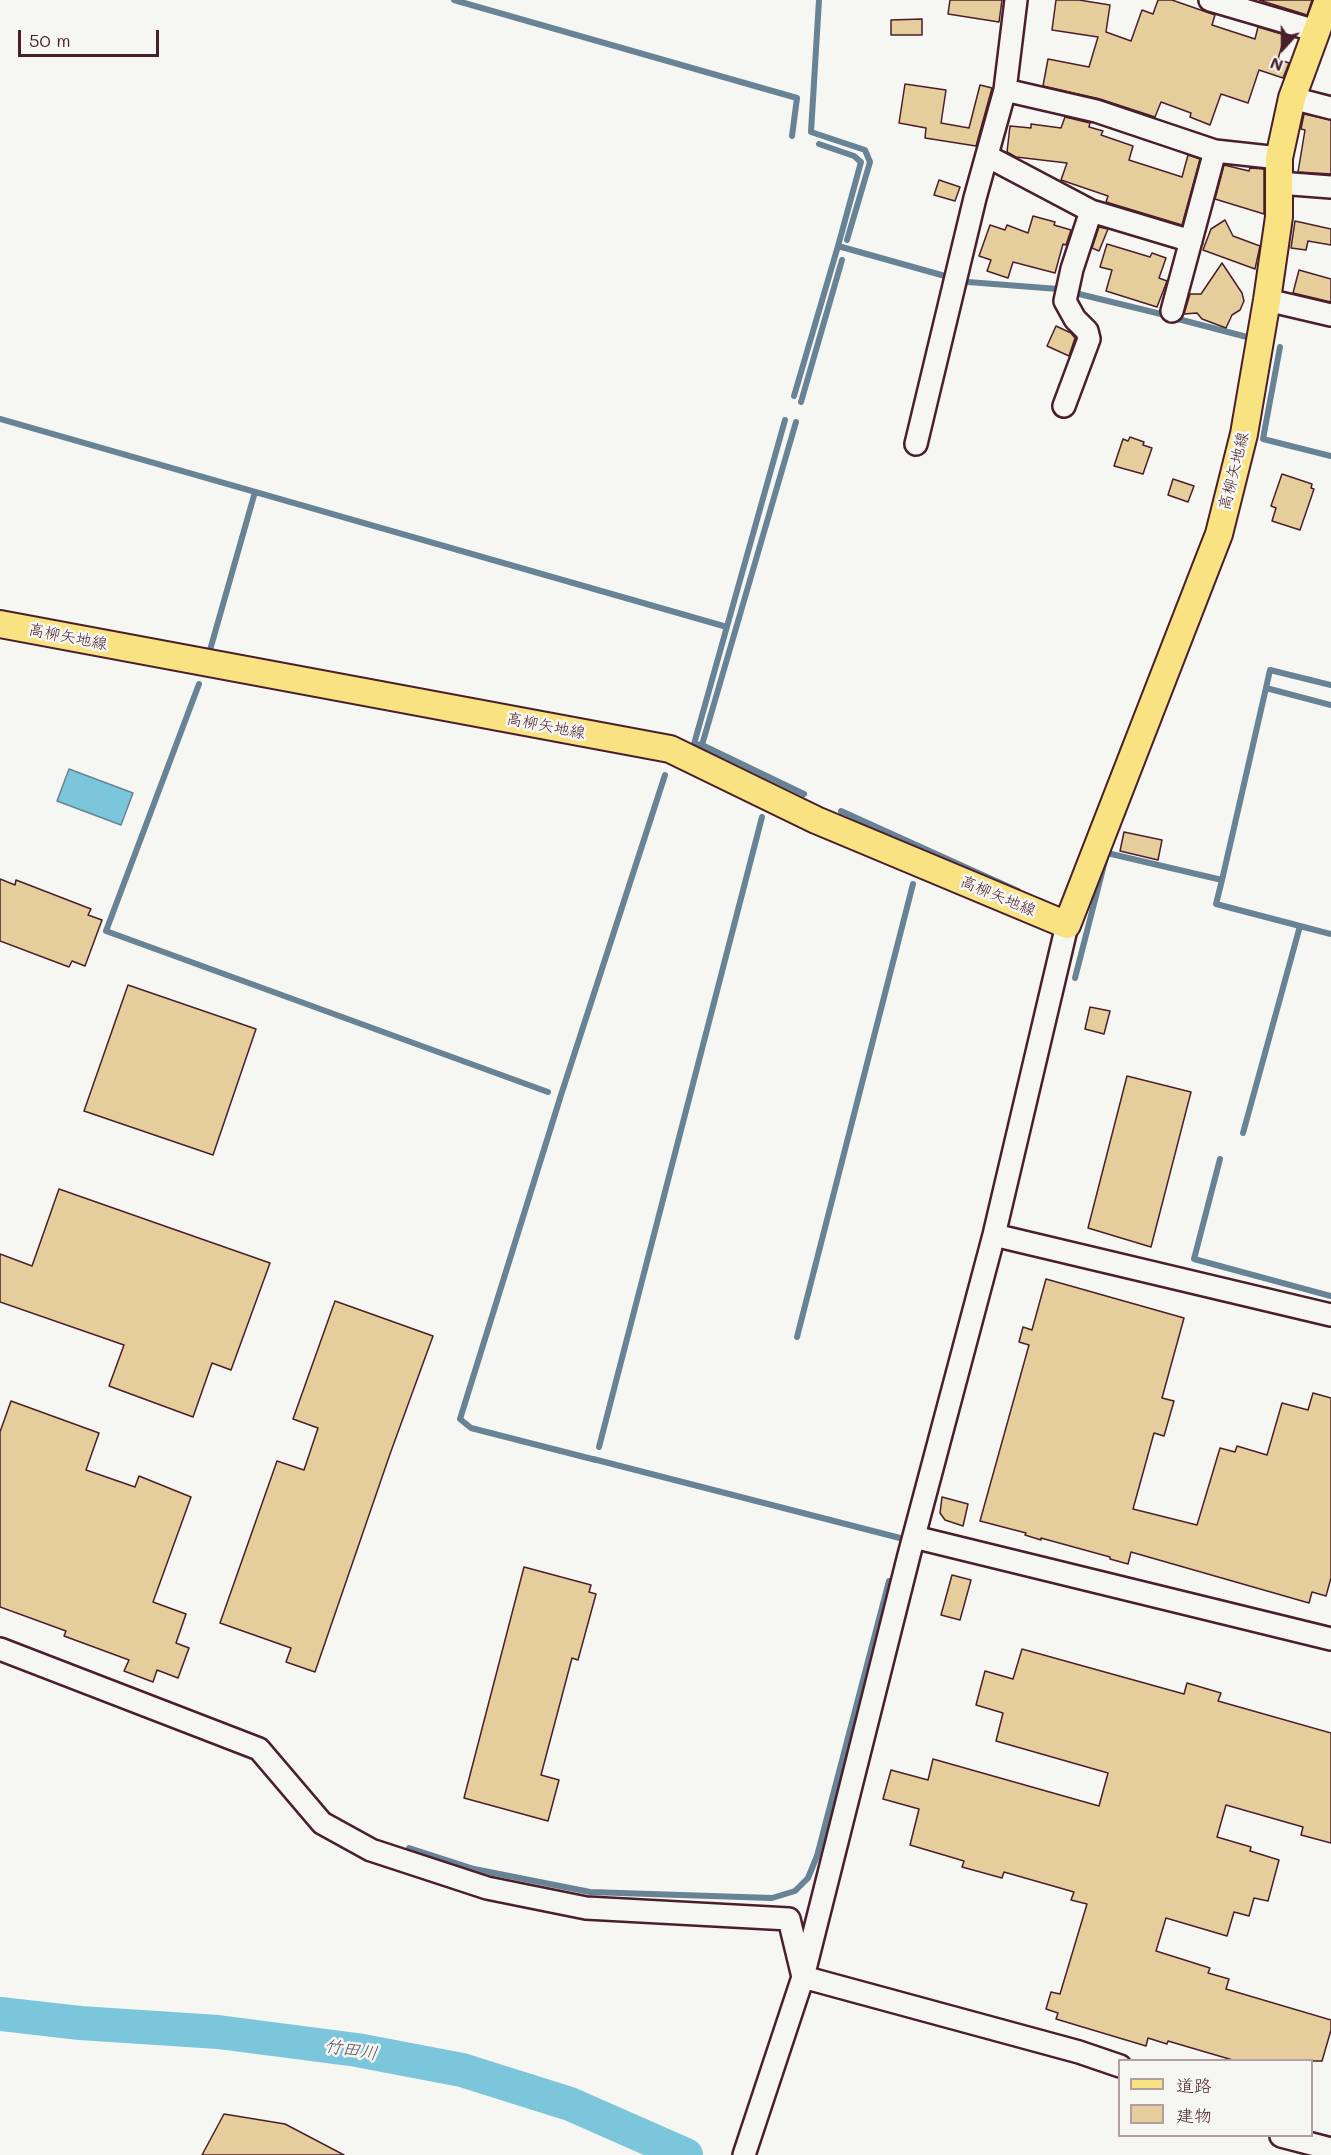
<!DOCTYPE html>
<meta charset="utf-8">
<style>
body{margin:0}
#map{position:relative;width:1331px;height:2155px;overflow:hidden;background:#f6f6f2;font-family:Mali,"Klee One",sans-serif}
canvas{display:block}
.legend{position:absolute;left:1118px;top:2059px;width:195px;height:78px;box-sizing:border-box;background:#f6f6f2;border:2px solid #b1a0a2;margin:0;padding:8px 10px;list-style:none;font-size:18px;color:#4a1f2b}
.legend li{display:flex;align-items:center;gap:12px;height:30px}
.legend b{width:30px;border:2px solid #b1a0a2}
.north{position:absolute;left:1253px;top:18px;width:60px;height:60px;-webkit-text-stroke:4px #f6f6f2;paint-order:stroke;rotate:201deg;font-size:16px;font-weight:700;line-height:24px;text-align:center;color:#4a1f2b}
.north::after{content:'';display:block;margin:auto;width:21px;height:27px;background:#4a1f2b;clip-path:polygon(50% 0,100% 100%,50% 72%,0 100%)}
.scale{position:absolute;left:18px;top:30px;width:141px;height:27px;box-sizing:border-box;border:3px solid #4a1f2b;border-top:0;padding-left:8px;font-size:18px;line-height:21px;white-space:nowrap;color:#4a1f2b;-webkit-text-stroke:4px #f6f6f2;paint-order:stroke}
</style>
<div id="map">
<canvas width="1331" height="2155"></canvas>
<ul class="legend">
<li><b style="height:8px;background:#f8e281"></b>道路</li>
<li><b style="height:16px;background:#e6ce9c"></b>建物</li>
</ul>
<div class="north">N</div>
<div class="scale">50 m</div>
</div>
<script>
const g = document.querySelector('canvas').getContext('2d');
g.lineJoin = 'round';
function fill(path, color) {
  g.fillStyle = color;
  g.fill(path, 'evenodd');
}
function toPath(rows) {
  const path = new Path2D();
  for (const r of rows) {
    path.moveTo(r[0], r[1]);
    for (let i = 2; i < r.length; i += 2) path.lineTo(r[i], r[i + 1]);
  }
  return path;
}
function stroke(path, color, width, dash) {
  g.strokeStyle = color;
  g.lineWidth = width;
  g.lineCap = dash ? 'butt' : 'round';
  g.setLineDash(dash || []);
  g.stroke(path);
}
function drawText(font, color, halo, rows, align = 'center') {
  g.font = font + ' Mali,"Klee One",sans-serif';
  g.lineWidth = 5;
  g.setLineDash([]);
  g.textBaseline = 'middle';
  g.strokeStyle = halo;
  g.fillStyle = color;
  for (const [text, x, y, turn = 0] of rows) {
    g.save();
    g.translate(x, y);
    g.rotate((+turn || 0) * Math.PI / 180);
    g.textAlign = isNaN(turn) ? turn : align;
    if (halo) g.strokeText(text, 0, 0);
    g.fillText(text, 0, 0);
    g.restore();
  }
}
const water = toPath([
 [69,769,133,793,121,825,57,801,69,769]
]);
const stream = toPath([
 [454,0,797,98,792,136],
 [819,0,811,132,865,150,870,162,847,240],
 [819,144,854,156,861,162,838,246,945,276],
 [968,282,1058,289],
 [1075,293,1165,315],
 [1178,319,1247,337],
 [1280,347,1263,439,1331,456],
 [794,396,838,246],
 [801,402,842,260],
 [0,419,727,627],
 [785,420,694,744,702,745,804,794],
 [210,650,255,492],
 [199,684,106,931,548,1092],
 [1266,688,1270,670,1331,685],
 [702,745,796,422],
 [841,811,1018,891],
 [1222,880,1266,688,1331,705],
 [1075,978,1107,853,1222,880,1216,904,1300,926],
 [1243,1133,1300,926,1331,934],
 [1220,1159,1194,1259,1331,1296],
 [797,1337,913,884],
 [599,1447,762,817],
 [593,1459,900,1538],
 [596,1460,471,1428,460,1419,561,1095,665,775],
 [409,1848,474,1869,590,1892,772,1898,795,1891,808,1878,817,1856,889,1581]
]);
const river = toPath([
 [0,2014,80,2023,218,2032,357,2050,462,2070,570,2104,686,2155]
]);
const building = toPath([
 [950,0,1002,0,999,22,948,14,950,0],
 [1056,0,1079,0,1110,5,1106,32,1131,41,1142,10,1153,14,1158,0,1172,0,1215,15,1212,25,1255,39,1258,27,1285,35,1278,59,1289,63,1283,78,1259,70,1248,103,1221,94,1210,125,1190,117,1191,113,1161,102,1155,117,1100,99,1043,86,1048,59,1089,67,1098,37,1052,30,1056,0],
 [1259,0,1312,0,1307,15,1259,0],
 [922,19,922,35,891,35,891,20,922,19],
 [905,84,946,90,941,123,969,128,980,85,992,88,976,146,925,138,926,128,899,123,905,84],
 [1304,114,1331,120,1331,174,1298,172,1305,130,1301,129,1304,114],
 [1065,117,1090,123,1089,127,1103,131,1101,135,1133,146,1129,160,1182,177,1188,155,1200,159,1182,225,1106,202,1108,196,1061,180,1067,163,1016,157,1007,152,1010,126,1031,128,1031,124,1061,128,1065,117],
 [1224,165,1249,171,1250,168,1264,169,1264,214,1215,199,1224,165],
 [939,180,960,187,955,201,934,195,939,180],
 [1033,216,1055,222,1054,225,1071,230,1066,245,1063,244,1055,273,1013,262,1008,278,987,271,991,260,979,256,990,225,1005,230,1007,225,1028,233,1033,216],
 [1225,220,1233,236,1260,246,1255,269,1203,250,1211,229,1225,220],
 [1295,221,1331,229,1331,245,1308,241,1306,250,1291,248,1295,221],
 [1099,227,1108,229,1099,251,1092,248,1099,227],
 [1107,244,1150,257,1152,253,1166,258,1159,278,1167,281,1157,307,1106,291,1112,270,1100,267,1107,244],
 [1222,263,1242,293,1244,301,1240,310,1232,315,1226,328,1202,319,1197,313,1184,314,1190,294,1201,294,1222,263],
 [1299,270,1331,279,1331,302,1293,293,1299,270],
 [1056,326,1071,333,1075,338,1069,356,1047,346,1056,326],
 [1130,437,1144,442,1143,445,1152,448,1143,474,1114,466,1123,439,1128,441,1130,437],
 [1282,474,1312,484,1311,488,1314,489,1300,530,1272,521,1276,508,1271,506,1282,474],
 [1173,479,1194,486,1188,502,1168,495,1173,479],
 [1124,832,1162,840,1158,860,1120,851,1124,832],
 [0,879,15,885,16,880,91,909,88,915,102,920,85,966,72,961,69,967,0,941,0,879],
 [128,985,256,1029,213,1155,84,1111,128,985],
 [1090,1007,1110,1011,1104,1034,1085,1029,1090,1007],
 [1127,1076,1191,1092,1151,1247,1088,1228,1127,1076],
 [59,1189,270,1263,231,1370,212,1363,193,1417,109,1386,124,1345,0,1302,0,1254,32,1266,59,1189],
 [1046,1279,1184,1318,1162,1398,1174,1401,1164,1436,1154,1433,1133,1509,1197,1525,1220,1448,1235,1452,1237,1446,1267,1455,1282,1403,1308,1410,1313,1393,1331,1398,1331,1578,1326,1596,1312,1592,1309,1603,1131,1552,1128,1564,1110,1559,1110,1557,1041,1538,1041,1540,1025,1535,1026,1533,980,1521,1029,1345,1019,1342,1023,1327,1032,1330,1046,1279],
 [335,1301,433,1336,390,1454,315,1672,286,1662,291,1648,220,1623,277,1461,304,1470,318,1428,293,1419,335,1301],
 [11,1401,99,1433,86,1470,135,1487,139,1476,191,1497,153,1602,186,1614,176,1643,189,1648,178,1678,157,1670,153,1682,124,1671,129,1660,64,1636,66,1631,0,1607,0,1432,11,1401],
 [942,1497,968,1504,963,1526,945,1520,940,1513,942,1497],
 [524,1567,591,1585,589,1592,596,1594,578,1660,572,1658,541,1775,559,1780,548,1821,464,1798,524,1567],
 [952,1575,971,1580,960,1620,941,1615,952,1575],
 [1022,1649,1184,1694,1187,1683,1221,1693,1218,1701,1331,1733,1331,1843,1301,1835,1303,1827,1226,1805,1217,1837,1251,1847,1250,1851,1279,1860,1268,1901,1254,1898,1249,1916,1234,1912,1227,1936,1166,1918,1156,1951,1210,1968,1208,1973,1229,1979,1226,1989,1331,2020,1331,2030,1322,2061,1236,2061,1168,2041,1167,2044,1148,2038,1146,2046,1056,2019,1058,2013,1046,2009,1051,1992,1060,1994,1087,1904,1071,1900,1074,1892,1004,1872,1002,1878,962,1867,964,1861,910,1845,919,1809,883,1799,891,1770,928,1780,933,1759,1099,1806,1108,1773,996,1741,1003,1713,976,1705,985,1671,1013,1679,1022,1649],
 [224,2114,285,2124,344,2155,202,2155,224,2114]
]);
const minor = toPath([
 [1210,0,1316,31],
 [1005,90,1096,111,1215,151,1279,158],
 [1292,98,1331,108],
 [987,156,1091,211,1191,241],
 [1279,183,1331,187],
 [1267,300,1331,315],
 [1172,311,1215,151],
 [1064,406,1089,339,1087,331,1075,319,1065,301,1072,269,1091,211],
 [916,444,975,198,1005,90,1016,0],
 [994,1235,1331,1315],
 [914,1537,1331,1639],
 [0,1649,259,1749,322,1823,371,1850,487,1888,586,1908,789,1919,803,1977,1079,2052,1120,2066],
 [1281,2136,1331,2149],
 [744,2155,803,1977,909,1555,994,1235,1067,925]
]);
const major = toPath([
 [0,624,670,749,816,820,1067,925,1219,534,1244,434,1267,300,1279,217,1279,158,1292,98,1328,0]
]);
const streetNames = [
 ["高柳矢地線",1234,471,-76],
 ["高柳矢地線",68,637,11],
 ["高柳矢地線",546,726,11],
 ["高柳矢地線",998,896,23]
];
const waterNames = [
 ["竹田川",351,2050,9]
];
fill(water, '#7bc6db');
stroke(water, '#678395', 1.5);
stroke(stream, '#678395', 6);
stroke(river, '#7bc6db', 34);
fill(building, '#e6ce9c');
stroke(building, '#4a1f2b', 1.5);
stroke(minor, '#4a1f2b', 26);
stroke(major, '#4a1f2b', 30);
stroke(minor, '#f6f6f2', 21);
stroke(major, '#f8e281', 26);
drawText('16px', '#4a1f2b', '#f6f6f2', streetNames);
drawText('italic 18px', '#595160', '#f6f6f2', waterNames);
</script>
